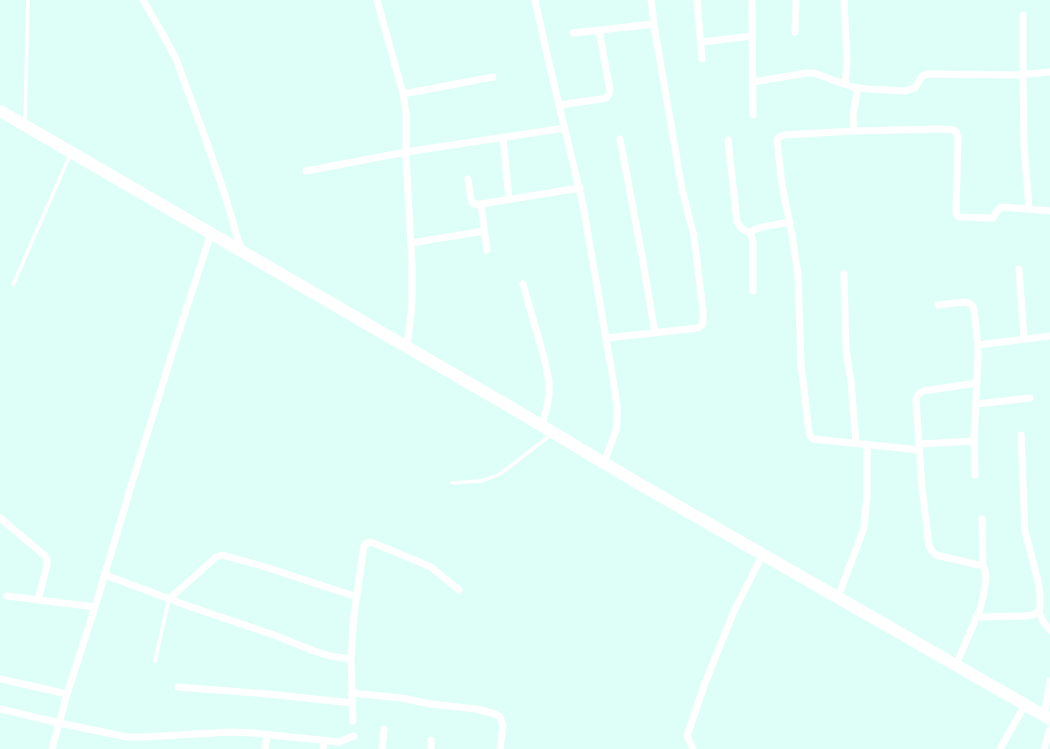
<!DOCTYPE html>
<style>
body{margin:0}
canvas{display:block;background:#defef8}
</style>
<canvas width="1050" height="749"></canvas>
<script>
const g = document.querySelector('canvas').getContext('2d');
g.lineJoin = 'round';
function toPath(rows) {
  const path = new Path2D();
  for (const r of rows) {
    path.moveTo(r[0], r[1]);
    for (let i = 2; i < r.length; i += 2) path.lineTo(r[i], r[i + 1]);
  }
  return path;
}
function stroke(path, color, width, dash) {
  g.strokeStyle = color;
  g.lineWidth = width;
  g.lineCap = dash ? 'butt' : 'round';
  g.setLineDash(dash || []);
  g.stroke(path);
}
const service = toPath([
 [25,123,28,0],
 [13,285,70,155],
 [452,483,480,481,490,478,500,474,552,434],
 [155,661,169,599]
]);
const minor = toPath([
 [143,0,161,31,176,59,207,143,225,195,241,250],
 [377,0,403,94,406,113,406,156,412,264,412,299,411,314,407,347],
 [535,0,548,59,583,205,615,391,617,407,617,419,616,430,604,463],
 [697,0,702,59],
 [752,0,753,115],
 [844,0,847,63,845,84],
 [1023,15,1023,74,1024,145,1029,209],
 [795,32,796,0],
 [573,33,654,24],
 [701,42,752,36],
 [753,82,806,73,814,73,852,87,867,89,905,91,915,88,922,76,927,74,1017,75,1050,72],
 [858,88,853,115,854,131,941,129,953,130,956,132,958,138,956,213,959,217,990,218,993,218,997,211,999,209,1002,207,1050,211],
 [403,94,493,77],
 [560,105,601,99,606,98,609,95,610,90,599,31],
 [854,131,784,135,779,137,777,140,782,185,792,235,798,275,801,364,809,432,810,436,813,439,920,450],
 [503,137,509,199],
 [620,139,642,256,655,333],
 [728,140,737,222,741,228,750,233,753,241,753,291],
 [306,171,406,152,565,128],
 [468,179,471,199,472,202,474,204,481,204,580,188],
 [481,204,487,250],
 [750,233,754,230,762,227,790,222],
 [411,243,484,231],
 [1019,269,1024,339],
 [844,274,846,350,851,382,856,443],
 [523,284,545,361,549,382,549,394,547,407,542,425],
 [938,305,964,302,969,303,973,306,974,310,978,345,978,359,974,441,975,475],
 [606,338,698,328,703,324,703,311,694,236,682,189,655,31,651,0],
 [978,345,1050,336],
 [976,404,1030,398],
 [920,444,974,441],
 [0,518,44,555,47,559,47,565,38,600],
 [982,519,983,566],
 [105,575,191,607,274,635,314,651,330,656,351,659],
 [7,596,95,607],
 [838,597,864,528,867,495,867,444],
 [169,599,216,557,222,555,262,566,357,597],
 [1039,611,1042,620,1050,630],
 [977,617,1025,616,1033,615,1039,611,1040,606,1040,594,1038,581,1025,531,1021,435],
 [956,665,980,609,983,597,986,578,985,570,983,566,979,565,936,555,932,551,929,546,922,487,916,401,917,396,920,393,923,391,977,383],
 [0,679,67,694],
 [178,687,268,694,352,703],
 [351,693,401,698,431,704,476,709,495,714,500,717,503,725,500,749],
 [0,709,26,715,59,723,127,737,144,737,230,732,253,733,339,742,354,736],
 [1044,716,1050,681],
 [353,721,351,659,354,615,364,545,367,543,371,542,431,567,459,590],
 [52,749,67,694,95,607,131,486,176,341,211,233],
 [265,749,267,735],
 [323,749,324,740],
 [382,749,384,729],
 [431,749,431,740],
 [693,749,687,736,705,683,734,611,763,554],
 [1000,749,1025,705],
 [1044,749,1050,729]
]);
const primary = toPath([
 [0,111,512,408,636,482,1050,719]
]);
stroke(service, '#fff', 3.5);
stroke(minor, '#fff', 7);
stroke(primary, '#fff', 12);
</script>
